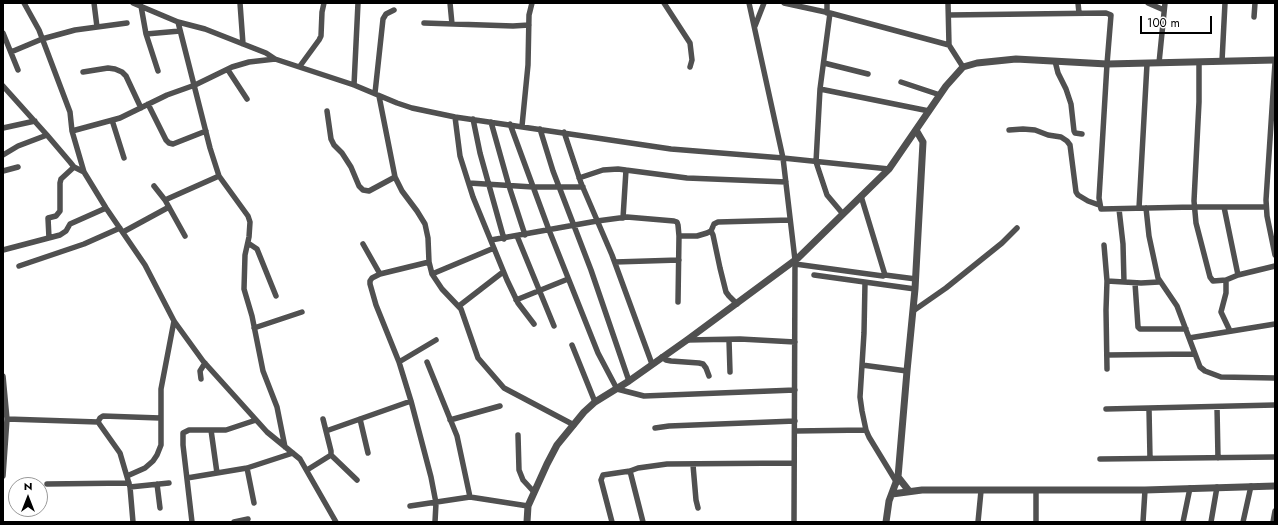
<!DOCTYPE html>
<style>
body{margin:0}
#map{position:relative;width:1278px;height:525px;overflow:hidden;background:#fff;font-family:Jost,sans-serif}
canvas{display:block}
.frame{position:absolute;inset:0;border:4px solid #000;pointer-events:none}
.north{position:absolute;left:8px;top:477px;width:40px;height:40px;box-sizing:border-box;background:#fff;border:1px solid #999;border-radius:50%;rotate:0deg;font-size:11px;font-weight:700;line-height:16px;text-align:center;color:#000}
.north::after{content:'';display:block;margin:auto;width:14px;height:18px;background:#000;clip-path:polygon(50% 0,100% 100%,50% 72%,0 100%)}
.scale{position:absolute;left:1140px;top:16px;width:72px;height:18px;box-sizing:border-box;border:2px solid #000;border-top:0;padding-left:5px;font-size:12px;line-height:14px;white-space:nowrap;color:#000;-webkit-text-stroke:3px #fff;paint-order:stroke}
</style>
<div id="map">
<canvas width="1278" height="525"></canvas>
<div class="frame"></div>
<div class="north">N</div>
<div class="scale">100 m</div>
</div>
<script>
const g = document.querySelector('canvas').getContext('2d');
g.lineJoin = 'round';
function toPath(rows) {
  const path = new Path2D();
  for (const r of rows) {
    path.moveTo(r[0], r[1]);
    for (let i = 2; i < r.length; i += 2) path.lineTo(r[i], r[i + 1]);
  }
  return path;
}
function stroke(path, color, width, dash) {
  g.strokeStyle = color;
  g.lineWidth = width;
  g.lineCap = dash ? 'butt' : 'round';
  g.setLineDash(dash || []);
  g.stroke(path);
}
const minor = toPath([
 [24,3,39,30,70,112,72,131,84,172,106,208,145,265,174,321,203,361,267,432,300,459,336,522],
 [94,3,97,27],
 [133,3,178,22,205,29,266,53,275,59],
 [240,3,243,44],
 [450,3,452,24],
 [664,3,690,43,692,60,690,67],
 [749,3,783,158,795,260,794,522],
 [784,3,830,13,949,45],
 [948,3,949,45,963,67],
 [1078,3,1079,13],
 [1148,3,1164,10],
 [141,6,146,34,158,71],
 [827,13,827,3],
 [830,13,820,89,816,162,827,195,843,214],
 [949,15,1106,13,1111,15,1107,64,1099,198,1101,209,1194,207,1266,207],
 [1254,17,1255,3],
 [178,22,210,148,219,176,248,216,250,222,249,237,245,255,244,289,252,316,263,371,277,407,285,447],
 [424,23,513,26,529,25],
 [755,26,764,3],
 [3,33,18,70],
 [146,34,180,31],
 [11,52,42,39,75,30,127,23],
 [1055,61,1058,73,1066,89,1071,104,1074,131,1075,133,1082,134],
 [1222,61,1225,3],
 [1199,62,1199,102,1194,201,1196,223,1210,277,1213,281,1226,280,1238,275,1275,266],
 [824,63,868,74],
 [1159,63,1165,3],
 [1275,63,1266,200,1267,216,1275,255],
 [300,66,319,40,321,36,322,12,324,3],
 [228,70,247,99],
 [83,72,108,68,115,69,122,72,126,76,141,108],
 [901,82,940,95],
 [354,85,358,3],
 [3,86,47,135,70,162,74,167,84,172],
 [820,89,929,111],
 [375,93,383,19,386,14,394,10],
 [379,96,395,177,402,191,417,211,425,224,428,238,429,262,432,274,442,289,461,309,478,358,504,388,574,425],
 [148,104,166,140,169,143,173,144,206,131],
 [327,111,331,139,334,145,342,153,351,167,359,186,363,190,369,191,395,177],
 [455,117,460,156,473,197,507,280,518,303,534,324],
 [473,119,480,153,504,239],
 [112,120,124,158],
 [491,122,509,186,525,235],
 [510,124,549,230,598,353,617,389,644,396,795,390],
 [522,126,528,65,529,15,532,3],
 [3,128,35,121],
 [540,129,553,171,591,270,629,381],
 [1009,130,1023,129,1035,130,1048,135,1061,137,1067,141,1070,145,1076,192,1078,195,1088,201,1099,205],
 [72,131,120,118,167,95,195,85,232,67,249,62,275,59,354,85,397,103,412,108,455,117,671,149,783,158,889,169],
 [564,132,581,183,612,255,652,364],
 [3,155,18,146,47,135],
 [3,171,18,167],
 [579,178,603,170,618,169,687,178,786,182],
 [469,183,533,187,583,187],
 [154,186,165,200,185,236],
 [165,200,219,176],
 [1224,207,1238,275],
 [1139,208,1147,64],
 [1146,208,1149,236,1158,278,1177,306,1200,367,1205,371,1221,377,1275,378],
 [1119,209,1123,244,1124,282],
 [623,218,626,170],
 [711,231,713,235,720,268,726,292,729,296,737,304],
 [123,232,169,207],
 [517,236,554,326],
 [679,236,697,236,707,233,711,231,714,224,718,222,790,220],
 [49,238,48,218,56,216,60,211,60,183,61,179,74,167],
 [491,240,597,221,627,217,674,221,677,222,678,225,679,236,678,302],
 [248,243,257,249,276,296],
 [363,244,380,274,372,278,370,281,370,284,376,305,399,362,411,401,431,477,436,503,435,522],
 [1104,245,1107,281,1106,310,1107,369],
 [3,250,60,235,66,231,70,224,106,208],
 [615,262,679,260],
 [795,264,883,276,885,275,861,196],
 [19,266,84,244,120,228],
 [380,274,429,262],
 [432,274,494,248],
 [814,275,915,289],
 [885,275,916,279],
 [1226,280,1226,293,1221,312,1230,331],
 [1107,281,1141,283,1159,282],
 [865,283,864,333,860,397,862,411,866,430,869,437,897,483],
 [1135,283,1138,327,1140,329,1186,329],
 [516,300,568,279],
 [459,306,503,272],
 [913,311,946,288,1002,243,1017,228],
 [254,328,302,312],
 [1189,338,1275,324],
 [687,340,740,339,795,342],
 [729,340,730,372],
 [572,345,595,402],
 [1107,355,1194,354],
 [662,357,666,360,671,361,699,363,703,364,706,368,709,376],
 [399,362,436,340],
 [427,362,457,436,470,497],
 [862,365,907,371],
 [3,376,7,419,3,476],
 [201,379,200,371,205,363],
 [1217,407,1218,458],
 [1106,409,1275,405],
 [1149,409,1150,458],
 [7,419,98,422,120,453,130,487,133,522],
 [360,419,368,453],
 [450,420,500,406],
 [98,422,100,418,103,416,160,418],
 [655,428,669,426,795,421],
 [211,430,217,473],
 [326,431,411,401],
 [795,431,866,430],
 [518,435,519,470,523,480,534,492],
 [331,455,357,480],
 [1100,459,1275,457],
 [693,465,696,500,698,508],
 [247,468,254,503],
 [307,470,331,455,331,451,323,419],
 [630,471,643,522],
 [127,476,145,468,153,461,157,455,161,445,161,389,174,321],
 [187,478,247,468,293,453],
 [47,484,129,483],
 [157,484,160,508],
 [130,487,169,483],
 [410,506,470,497,528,506],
 [192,522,183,445,183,433,189,430,226,430,256,420],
 [234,522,248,519],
 [612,522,601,480,603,475,630,471,638,468,667,464,794,463],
 [978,522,981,491],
 [1036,522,1036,491],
 [1143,522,1145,490],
 [1183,522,1190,488],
 [1211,522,1217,487],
 [1243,522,1251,486],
 [1273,522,1275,511]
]);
const tertiary = toPath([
 [898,477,909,491],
 [892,494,922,490,1145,490,1275,486],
 [527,522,528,506,547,464,557,445,584,412,595,402,629,381,687,340,798,258,889,169,946,86,963,67,977,63,1016,59,1107,64,1275,60],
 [886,522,889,501,898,477,907,371,915,289,923,142,916,130]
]);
stroke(minor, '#505050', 5.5);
stroke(tertiary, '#505050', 7);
</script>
